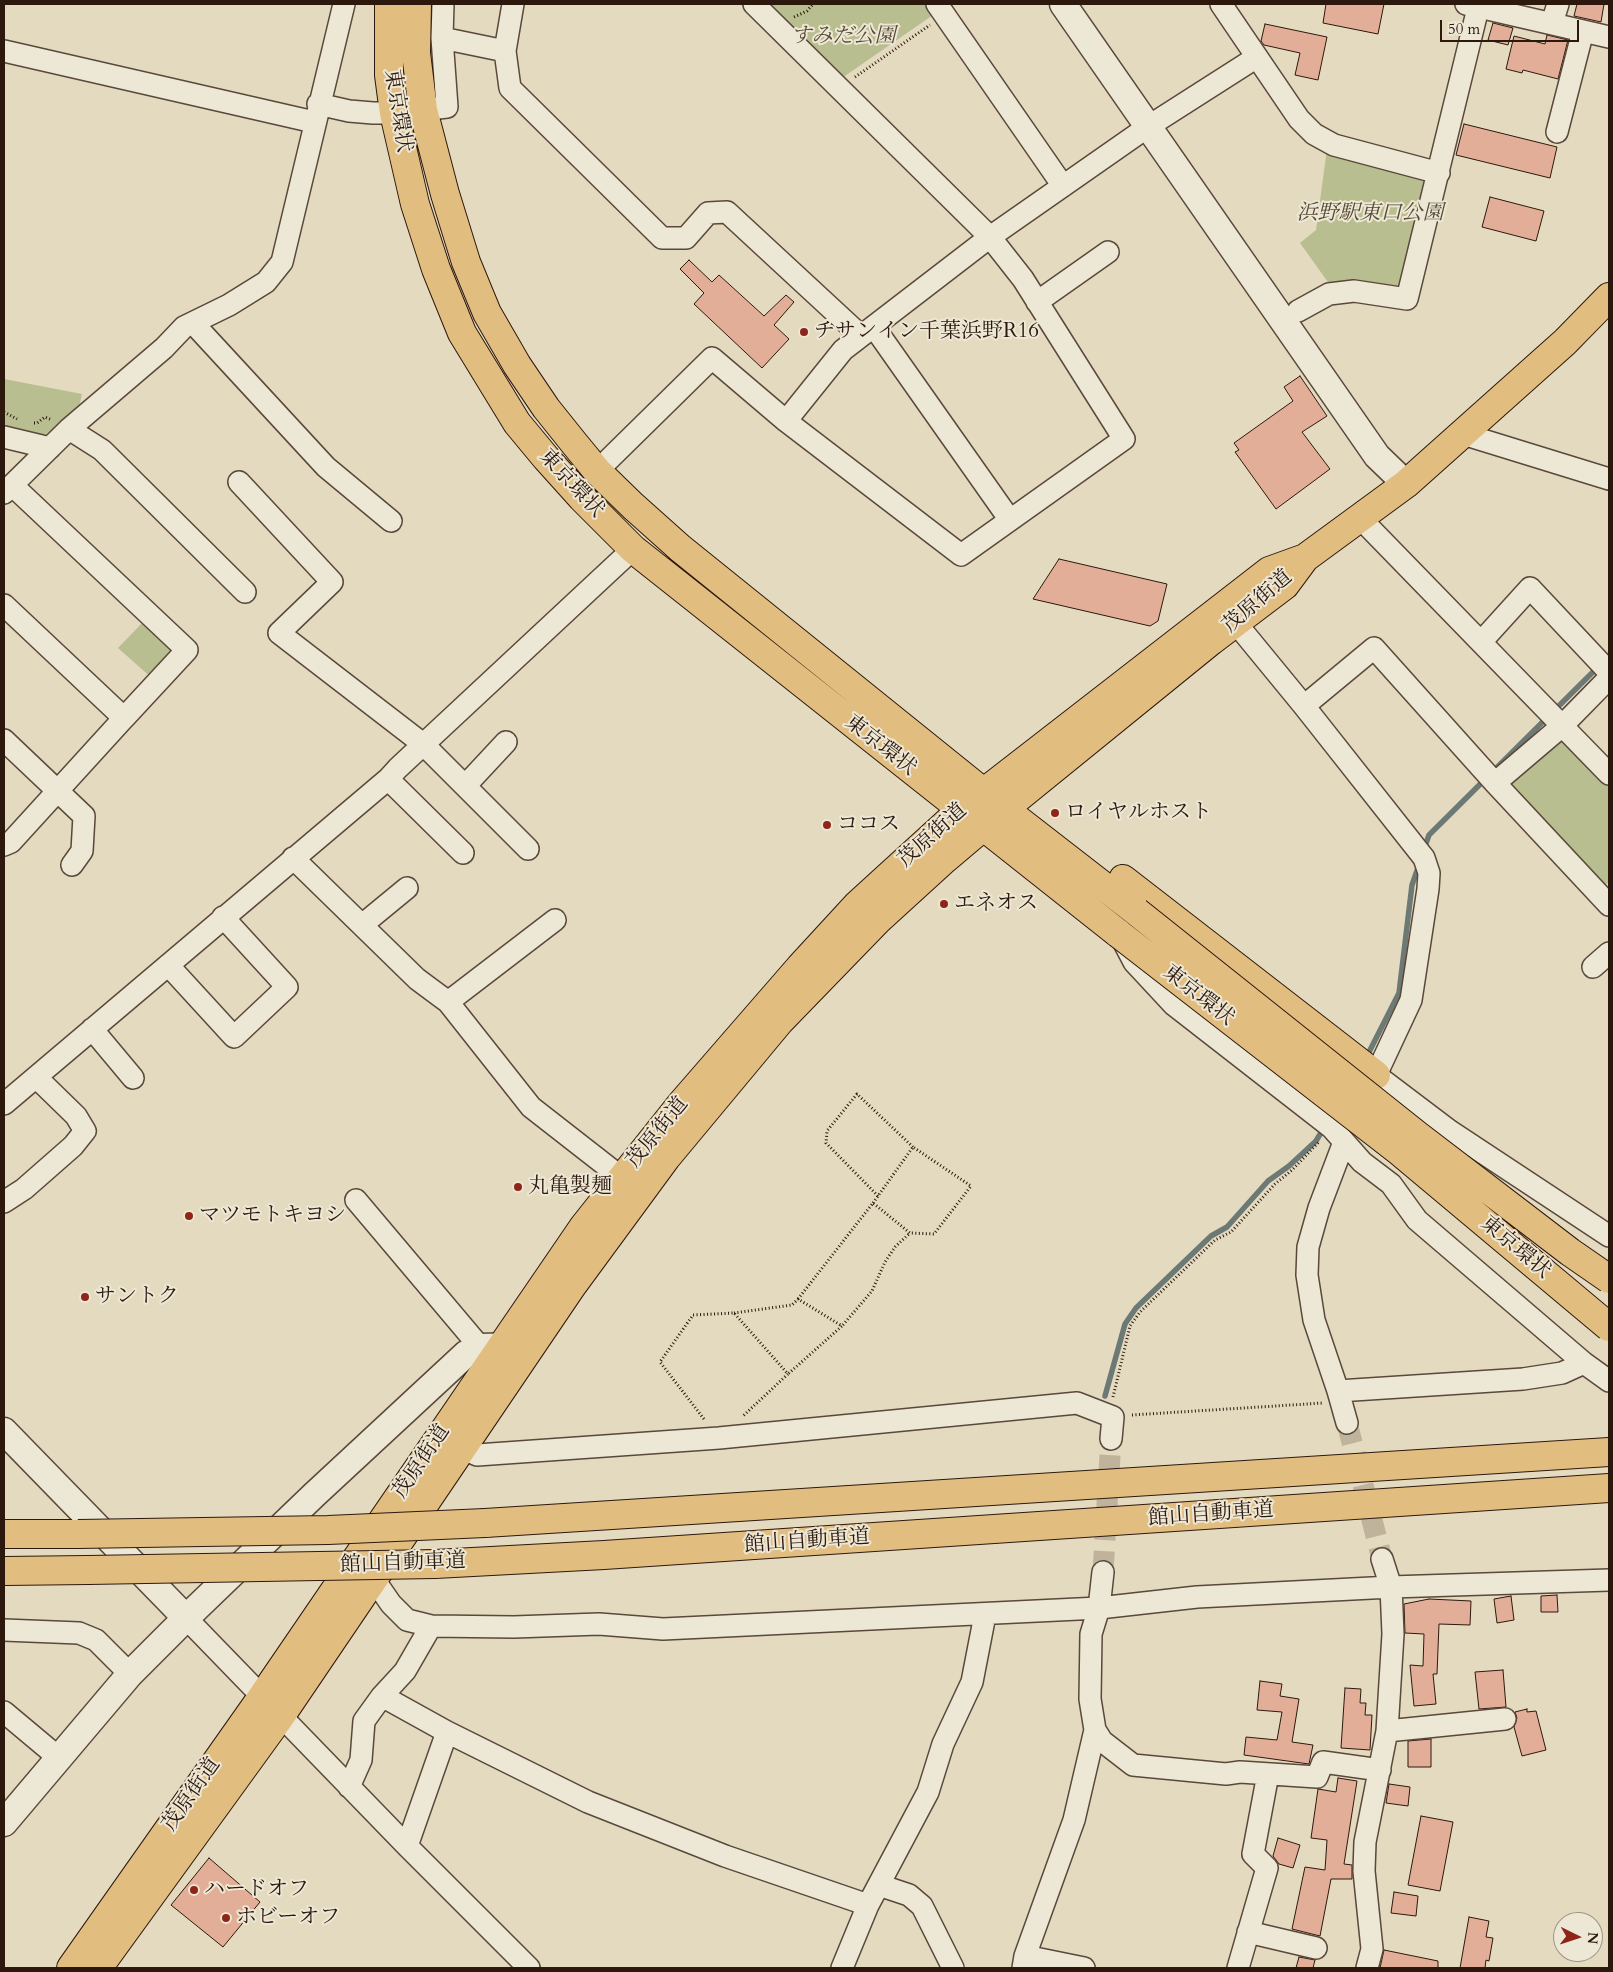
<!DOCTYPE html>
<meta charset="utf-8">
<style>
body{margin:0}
#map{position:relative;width:1613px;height:1972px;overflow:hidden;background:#e3dabf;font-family:Cardo,serif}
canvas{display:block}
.frame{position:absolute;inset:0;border:5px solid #2d180e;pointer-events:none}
.north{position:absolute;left:1553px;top:1912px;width:50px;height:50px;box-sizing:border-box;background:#ede7d5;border:1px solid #a09485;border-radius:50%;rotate:94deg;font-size:14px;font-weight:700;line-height:20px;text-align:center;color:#2d180e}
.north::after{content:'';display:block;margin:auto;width:18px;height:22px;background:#8f2418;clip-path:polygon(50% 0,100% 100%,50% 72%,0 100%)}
.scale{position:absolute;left:1440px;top:20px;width:139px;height:22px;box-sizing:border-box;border:2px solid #2d180e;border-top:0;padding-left:6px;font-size:15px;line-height:18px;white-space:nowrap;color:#2d180e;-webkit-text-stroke:4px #ede7d5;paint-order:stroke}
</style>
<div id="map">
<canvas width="1613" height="1972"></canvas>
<div class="frame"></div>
<div class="north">N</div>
<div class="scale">50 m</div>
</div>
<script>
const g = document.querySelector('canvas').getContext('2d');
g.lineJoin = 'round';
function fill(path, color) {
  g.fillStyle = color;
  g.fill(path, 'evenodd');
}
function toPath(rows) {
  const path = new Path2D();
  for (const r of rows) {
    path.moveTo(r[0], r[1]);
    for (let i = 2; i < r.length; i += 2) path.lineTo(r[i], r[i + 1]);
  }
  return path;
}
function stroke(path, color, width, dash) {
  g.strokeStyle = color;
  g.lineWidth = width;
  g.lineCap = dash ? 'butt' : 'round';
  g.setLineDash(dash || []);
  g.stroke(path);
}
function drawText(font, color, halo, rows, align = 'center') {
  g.font = font + ' Cardo,"Noto Serif JP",serif';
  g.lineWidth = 4;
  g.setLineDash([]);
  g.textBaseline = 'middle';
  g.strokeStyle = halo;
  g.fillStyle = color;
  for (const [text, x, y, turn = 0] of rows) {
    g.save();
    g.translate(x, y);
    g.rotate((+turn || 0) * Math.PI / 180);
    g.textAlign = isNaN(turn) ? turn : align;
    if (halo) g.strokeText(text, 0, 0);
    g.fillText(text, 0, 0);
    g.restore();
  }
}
const green = toPath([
 [763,4,925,4,933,15,839,80],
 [1327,149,1431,177,1402,292,1330,285,1300,243,1316,230],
 [4,379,82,394,78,412,40,438,4,430],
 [145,620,171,644,171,658,153,679,118,648],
 [1548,742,1565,743,1609,787,1609,882,1603,887,1507,781]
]);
const stream = toPath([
 [1424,849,1429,835,1598,667],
 [1366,1058,1399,993,1412,885,1419,865],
 [1105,1396,1125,1324,1136,1308,1211,1236,1227,1227,1268,1181,1289,1166,1316,1141,1325,1126]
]);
const building = toPath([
 [1326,4,1384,4,1378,34,1323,23,1326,4],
 [1577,4,1604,4,1601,22,1574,16,1577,4],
 [1493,23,1513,28,1508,45,1488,40,1493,23],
 [1265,24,1327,37,1318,80,1295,75,1300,53,1264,45,1261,41,1265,24],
 [1547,35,1568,40,1558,79,1523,70,1522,73,1506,69,1514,36,1545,44,1547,35],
 [1464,124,1557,147,1550,178,1456,155,1464,124],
 [1490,197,1544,211,1536,241,1482,227,1490,197],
 [689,260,712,282,719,275,764,316,786,295,794,302,774,325,789,339,762,368,694,304,704,293,680,269,689,260],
 [1300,376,1327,416,1302,432,1330,469,1276,509,1235,452,1239,450,1234,443,1293,401,1284,387,1300,376],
 [1059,559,1167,584,1158,621,1150,626,1033,599,1059,559],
 [1557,1595,1558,1612,1541,1612,1541,1596,1557,1595],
 [1511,1596,1514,1620,1497,1623,1494,1599,1511,1596],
 [1429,1599,1471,1601,1470,1625,1439,1624,1437,1674,1433,1674,1436,1704,1414,1706,1410,1665,1423,1666,1424,1634,1405,1633,1404,1604,1429,1599],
 [1503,1670,1506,1707,1479,1709,1475,1672,1503,1670],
 [1260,1681,1282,1684,1280,1696,1299,1699,1292,1742,1313,1745,1309,1764,1244,1755,1246,1737,1277,1740,1282,1712,1257,1710,1260,1681],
 [1345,1688,1361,1689,1360,1703,1366,1703,1365,1715,1372,1715,1370,1750,1341,1748,1345,1688],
 [1527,1709,1527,1712,1536,1711,1546,1750,1522,1756,1514,1727,1517,1718,1515,1712,1527,1709],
 [1431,1739,1431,1767,1408,1767,1408,1741,1431,1739],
 [1338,1778,1357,1781,1344,1864,1352,1865,1352,1879,1331,1879,1320,1936,1292,1929,1305,1867,1325,1870,1327,1840,1311,1838,1318,1789,1336,1792,1338,1778],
 [1389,1784,1410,1787,1408,1806,1386,1803,1389,1784],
 [1421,1816,1453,1822,1440,1891,1408,1885,1421,1816],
 [1278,1838,1300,1845,1293,1868,1279,1864,1273,1856,1278,1838],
 [209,1858,260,1902,223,1947,171,1905,209,1858],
 [1394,1892,1418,1896,1416,1916,1391,1913,1394,1892],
 [1469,1917,1489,1921,1486,1937,1493,1938,1489,1961,1486,1960,1485,1968,1460,1968,1469,1917],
 [1384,1950,1438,1961,1438,1968,1380,1968,1384,1950],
 [1299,1957,1315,1960,1313,1968,1296,1968,1299,1957]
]);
const minorTunnel = toPath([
 [1347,1423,1382,1559],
 [1103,1572,1111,1439]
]);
const path = toPath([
 [794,17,807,11,813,4],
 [855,77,930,25],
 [4,412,17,419],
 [34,423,37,423,45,417,52,420],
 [878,1196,826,1143,827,1131,857,1094,913,1147],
 [873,1203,913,1147,971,1186,934,1234,910,1233],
 [798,1299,873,1203,910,1233,895,1247,885,1262,872,1291,842,1326],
 [734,1313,792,1305,798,1299,842,1326,788,1374],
 [1113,1397,1130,1326,1140,1312,1215,1240,1231,1232,1275,1184,1292,1170,1319,1142],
 [1132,1415,1323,1403],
 [704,1419,660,1362,693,1315,734,1313,788,1374,743,1416]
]);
const minor = toPath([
 [513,4,505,51,510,88,662,238,686,238,708,213,727,212,861,336],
 [937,4,1063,186],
 [1221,4,1299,119,1314,134,1334,145,1439,173],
 [1466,4,1609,37],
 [1552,23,1558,4],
 [442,38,505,51],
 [4,51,314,122],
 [318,104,349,111,373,113,394,113,447,107,442,38,443,4],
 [1557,132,1583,31],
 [1037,302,1108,252],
 [1298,311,1329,294,1354,291,1407,299,1479,4],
 [193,323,326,467,391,521],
 [874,327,1010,520],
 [786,421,843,350,990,237,1149,126,1257,57],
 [69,429,102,450,245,592],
 [1463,434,1609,479],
 [4,437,50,448],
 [597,471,712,358,786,421,961,555,1124,439,1023,279,990,237,754,4],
 [239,482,332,582,279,633,423,744,528,849],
 [4,493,69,429,164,348,184,327,229,305,266,282,282,262,344,4],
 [1361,519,1609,774],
 [4,605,124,718,187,650,12,485],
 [1226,611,1304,706,1424,858,1429,873,1428,889,1411,1000,1376,1075,1450,1131,1609,1236],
 [1481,642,1530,588,1609,672],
 [1304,706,1374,648,1495,783,1609,905],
 [4,740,84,816,82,851,72,865],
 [388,779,463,853],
 [1495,783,1562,726,1609,678],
 [465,786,506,742],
 [4,845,11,842,124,718],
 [293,858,417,979,448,1002,555,920],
 [362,925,407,888],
 [1123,941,1134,962,1174,1005,1332,1128,1362,1162,1391,1184,1417,1220,1584,1363,1609,1381],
 [168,965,234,1037,287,987,223,917],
 [1593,967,1609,953],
 [448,1002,531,1107,622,1178],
 [92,1029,133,1078],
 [4,1104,388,779,398,768,633,549],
 [1344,1142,1319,1208,1308,1247,1307,1275,1314,1320,1338,1391,1347,1423],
 [356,1200,480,1347],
 [4,1202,24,1189,73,1146,85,1131,76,1116,36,1077],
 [1338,1391,1523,1379,1562,1373,1584,1363],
 [461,1448,477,1455,719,1438,1077,1403,1113,1417,1111,1439],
 [373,1578,391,1604,407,1620,431,1626,514,1627,599,1624,663,1629,1099,1608,1197,1597,1391,1587,1609,1580],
 [186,1618,407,1846,529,1968],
 [4,1630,79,1633,96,1640,130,1674],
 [382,1696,447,1732,588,1802,725,1856,868,1905],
 [4,1712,59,1758],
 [1095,1730,1102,1741,1133,1765,1226,1774,1240,1772,1317,1777,1323,1762,1380,1770],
 [1387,1731,1505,1719],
 [349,1787,361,1760,364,1721,382,1696,405,1671,431,1626],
 [407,1846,447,1732],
 [879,1885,909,1895,922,1906,953,1968],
 [1248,1932,1316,1948],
 [1025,1956,1084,1968],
 [842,1968,868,1905,928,1792,943,1744,972,1682,985,1615],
 [1023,1968,1025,1956,1074,1820,1095,1730,1090,1699,1091,1634,1099,1608,1103,1572],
 [1238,1968,1267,1868,1253,1854,1268,1774],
 [1367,1968,1372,1949,1364,1871,1365,1842,1387,1731,1393,1634,1391,1587,1382,1559]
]);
const tertiary = toPath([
 [1063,4,1377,456,1406,484],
 [4,1431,186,1618],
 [4,1823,130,1674,186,1618,314,1495,466,1354,480,1347,519,1346]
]);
const primary = toPath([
 [71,1968,262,1697,584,1226,681,1104,800,967,858,904,961,810,1269,571,1305,558,1406,484,1565,342,1609,297],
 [98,1968,280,1717,572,1286,666,1158,780,1021,877,921,945,859,1004,809,1211,641,1285,585,1305,558]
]);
const trunk = toPath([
 [389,4,389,75,394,113,415,204,436,269,462,333,517,423,546,458,582,498,633,549,1119,934],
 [417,4,416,53,423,110,445,194,466,262,487,313,517,365,546,408,574,443,597,471,633,506,680,548,1004,809,1137,912],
 [1123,879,1376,1075]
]);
const motorway = toPath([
 [485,1523,1609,1452],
 [4,1534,78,1534],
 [435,1564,604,1555,1609,1488],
 [4,1571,88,1570]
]);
const trunkBridge = toPath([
 [1137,912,1417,1135,1570,1252,1609,1279],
 [1119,934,1400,1152,1609,1327]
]);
const motorwayBridge = toPath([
 [78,1534,328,1530,485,1523],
 [88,1570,435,1564]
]);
const markers = [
 [804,332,5,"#8f2418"],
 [1055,813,5,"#8f2418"],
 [827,825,5,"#8f2418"],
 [944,904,5,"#8f2418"],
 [518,1187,5,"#8f2418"],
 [189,1216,5,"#8f2418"],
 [85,1297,5,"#8f2418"],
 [194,1890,5,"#8f2418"],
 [226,1918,5,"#8f2418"]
];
const parkNames = [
 ["すみだ公園",843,37],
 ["浜野駅東口公園",1370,214]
];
const streetNames = [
 ["東京環状",397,111,81],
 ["東京環状",571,484,47],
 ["茂原街道",1258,602,-41],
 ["東京環状",880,746,38],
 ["茂原街道",933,836,-42],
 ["東京環状",1198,996,38],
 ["茂原街道",658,1133,-51],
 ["東京環状",1515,1248,40],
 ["茂原街道",422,1462,-56],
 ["館山自動車道",1211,1515,-4],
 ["館山自動車道",807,1542,-4],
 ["館山自動車道",403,1564,-2],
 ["茂原街道",192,1795,-55]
];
const poiNames = [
 ["チサンイン千葉浜野R16",814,332],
 ["ロイヤルホスト",1065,813],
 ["ココス",837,825],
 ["エネオス",954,904],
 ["丸亀製麺",528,1187],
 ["マツモトキヨシ",199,1216],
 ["サントク",95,1297],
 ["ハードオフ",204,1890],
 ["ホビーオフ",236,1918]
];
fill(green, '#b8be8f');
stroke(stream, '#6d7975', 5.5);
fill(building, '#e3ae98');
stroke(building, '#2d180e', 1);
stroke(minorTunnel, '#bfb39c', 21, [21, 11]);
stroke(minor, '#5a483a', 24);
stroke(tertiary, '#5a483a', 29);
stroke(primary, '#2d180e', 30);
stroke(trunk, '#2d180e', 30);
stroke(motorway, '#2d180e', 30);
stroke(path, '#2d180e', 3, [1, 2.5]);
stroke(minor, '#ede7d5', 21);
stroke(tertiary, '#ede7d5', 26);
stroke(primary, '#e2bd80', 28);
stroke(trunk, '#e2bd80', 28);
stroke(motorway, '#e2bd80', 28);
stroke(trunkBridge, '#2d180e', 30, []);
stroke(motorwayBridge, '#2d180e', 30, []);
stroke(trunkBridge, '#e2bd80', 28);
stroke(motorwayBridge, '#e2bd80', 28);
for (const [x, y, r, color] of markers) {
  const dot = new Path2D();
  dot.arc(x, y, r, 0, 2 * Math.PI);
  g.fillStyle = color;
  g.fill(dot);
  stroke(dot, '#ede7d5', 2);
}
drawText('italic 21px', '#574a35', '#ede7d5', parkNames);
drawText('21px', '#2d180e', '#ede7d5', streetNames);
drawText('21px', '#2d180e', '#ede7d5', poiNames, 'left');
</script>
